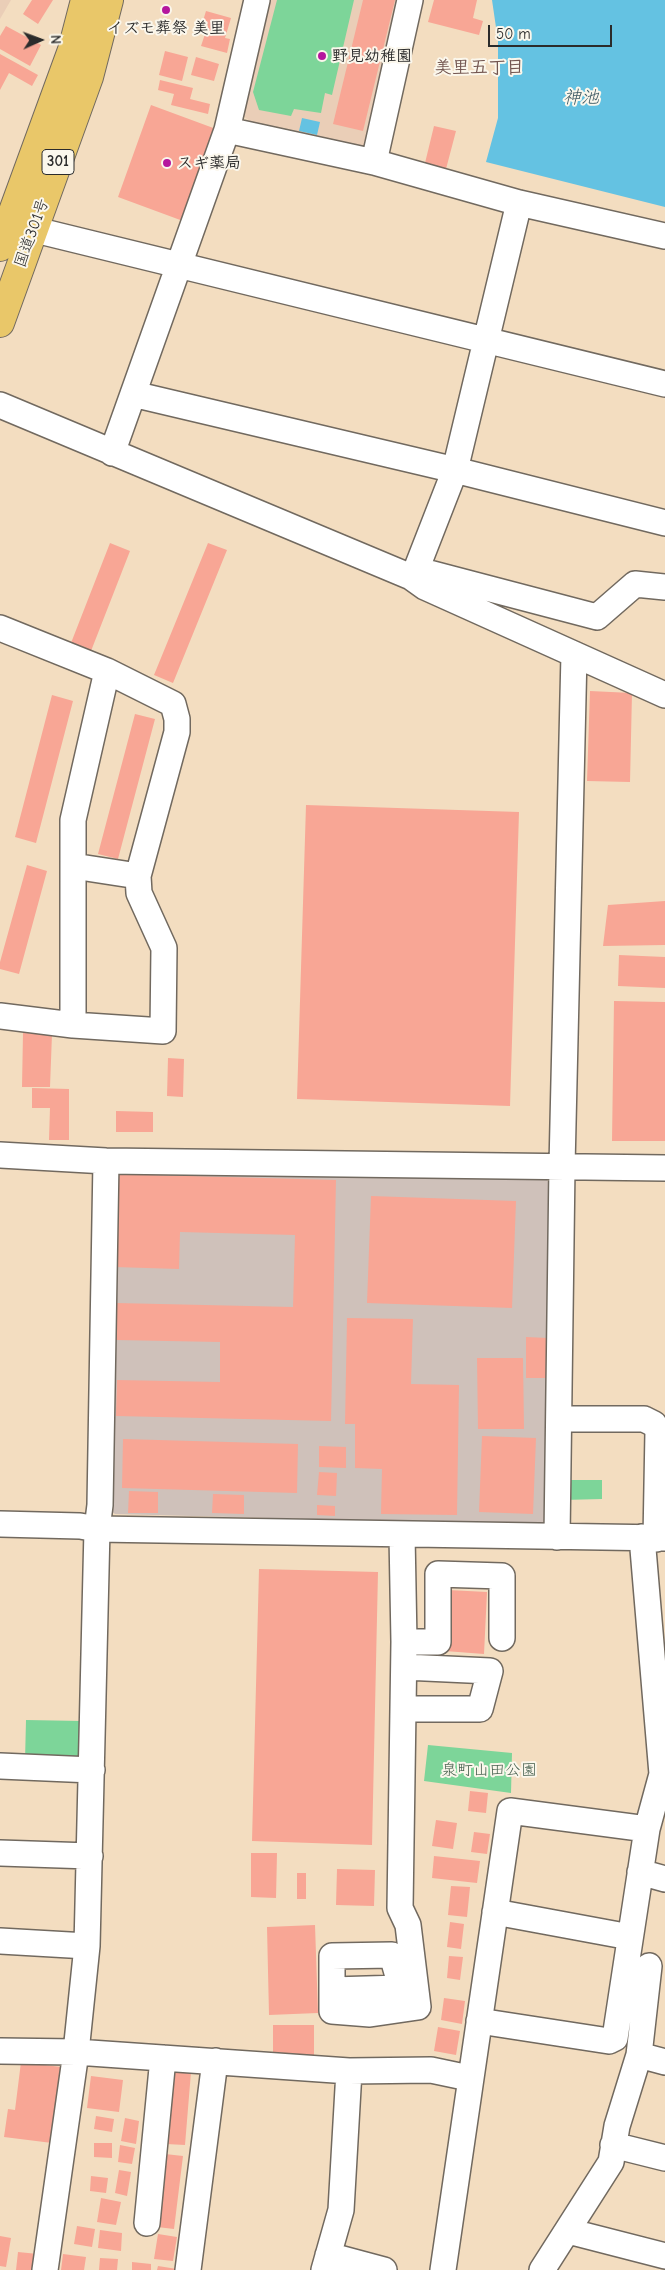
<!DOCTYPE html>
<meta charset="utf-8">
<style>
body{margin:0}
#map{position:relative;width:665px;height:2270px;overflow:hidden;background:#f3ddc0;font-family:"Comic Neue",sans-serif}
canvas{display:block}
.north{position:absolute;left:15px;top:15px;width:50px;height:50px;-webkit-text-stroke:4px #fbf7ec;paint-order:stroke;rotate:88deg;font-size:14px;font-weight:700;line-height:20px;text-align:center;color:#2b2b2b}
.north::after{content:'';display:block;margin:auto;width:18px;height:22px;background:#2b2b2b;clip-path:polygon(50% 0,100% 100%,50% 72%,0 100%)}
.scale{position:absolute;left:488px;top:25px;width:124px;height:22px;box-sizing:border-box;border:2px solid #2b2b2b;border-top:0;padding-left:6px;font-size:15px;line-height:18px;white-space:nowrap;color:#2b2b2b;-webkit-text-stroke:4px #fbf7ec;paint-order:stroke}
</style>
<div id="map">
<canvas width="665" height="2270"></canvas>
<div class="north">N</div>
<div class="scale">50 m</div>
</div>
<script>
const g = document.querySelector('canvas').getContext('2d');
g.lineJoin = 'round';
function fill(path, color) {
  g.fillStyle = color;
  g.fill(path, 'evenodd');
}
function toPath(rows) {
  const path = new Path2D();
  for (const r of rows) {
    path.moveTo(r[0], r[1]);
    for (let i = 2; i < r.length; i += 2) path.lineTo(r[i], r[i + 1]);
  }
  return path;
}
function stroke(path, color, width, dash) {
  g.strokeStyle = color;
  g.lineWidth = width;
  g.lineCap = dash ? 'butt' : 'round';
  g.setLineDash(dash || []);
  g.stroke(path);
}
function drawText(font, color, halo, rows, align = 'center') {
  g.font = font + ' "Comic Neue","Klee One",sans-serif';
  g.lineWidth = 4;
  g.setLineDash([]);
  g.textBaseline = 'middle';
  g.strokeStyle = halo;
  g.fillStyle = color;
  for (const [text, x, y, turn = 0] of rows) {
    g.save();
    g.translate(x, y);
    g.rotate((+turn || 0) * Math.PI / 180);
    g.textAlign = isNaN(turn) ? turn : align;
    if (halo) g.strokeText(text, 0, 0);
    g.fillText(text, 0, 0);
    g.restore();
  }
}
const built = toPath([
 [0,0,11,0,0,19],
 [270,0,405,0,366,153,255,125,238,112]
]);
const industrial = toPath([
 [118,1170,545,1177,553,1189,550,1515,540,1525,115,1514,109,1509]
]);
const green = toPath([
 [277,0,354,0,332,95,325,93,321,113,294,109,291,116,259,110,253,92],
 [563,1480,602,1480,602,1499,563,1500],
 [26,1720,82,1721,82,1763,25,1761],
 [428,1745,512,1753,511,1793,424,1781]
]);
const water = toPath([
 [492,0,665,0,665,207,486,162,498,118,498,41],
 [302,118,320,122,317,135,299,131]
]);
const building = toPath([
 [32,0,53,0,38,24,23,14],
 [363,0,395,0,363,131,333,124],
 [434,0,477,0,473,18,483,21,479,35,428,22],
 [206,11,231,18,225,38,230,39,227,53,201,46,208,25,202,24],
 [6,26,41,45,30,66,0,49,0,36],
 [165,51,188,57,182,81,159,75],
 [0,54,38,75,32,86,9,73,0,90],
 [196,57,219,64,214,81,191,75],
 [160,80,193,88,190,99,210,104,208,114,171,105,174,94,158,90],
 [151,105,216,129,183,221,118,197],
 [434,126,456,131,446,169,425,163],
 [110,543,130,551,91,651,71,643],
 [208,543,227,550,173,683,154,675],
 [590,691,632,693,630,782,587,781],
 [52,695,73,701,36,843,15,837],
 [135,714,155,719,118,859,98,854],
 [306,805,519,812,510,1106,297,1099],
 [27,865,47,871,19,974,0,969,0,962],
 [665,901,665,945,603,946,608,905],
 [619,955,665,957,665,988,618,986],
 [614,1001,665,1002,665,1141,612,1141],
 [23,1033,52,1034,50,1087,22,1087],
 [168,1058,184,1059,183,1097,167,1096],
 [32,1088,69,1089,69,1140,49,1140,50,1108,32,1108],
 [116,1111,153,1112,153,1132,116,1132],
 [116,1174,336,1180,331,1421,116,1416,117,1380,220,1382,220,1342,115,1340,116,1303,293,1307,295,1235,180,1232,179,1269,114,1267],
 [371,1196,516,1201,512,1308,367,1303],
 [347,1318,413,1319,411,1384,459,1385,457,1515,381,1514,382,1469,355,1468,355,1424,345,1424],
 [526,1337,548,1338,548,1378,526,1378],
 [477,1358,523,1358,524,1429,478,1429],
 [482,1436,536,1438,533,1514,479,1512],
 [123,1439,298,1444,297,1493,122,1488],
 [319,1446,346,1447,346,1468,319,1467],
 [319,1472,337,1473,336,1496,317,1495],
 [129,1491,158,1492,158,1513,128,1513],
 [213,1494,244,1495,244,1514,212,1513],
 [317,1505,335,1506,335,1516,317,1515],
 [259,1569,378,1572,372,1845,252,1841],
 [448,1590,487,1592,484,1654,445,1651],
 [470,1791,488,1793,486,1813,468,1811],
 [436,1820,457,1823,453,1849,432,1846],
 [474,1832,490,1834,487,1854,471,1852],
 [251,1853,277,1853,276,1898,251,1897],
 [434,1856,480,1861,477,1883,432,1878],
 [337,1869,375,1870,374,1906,336,1905],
 [297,1873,306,1873,306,1899,297,1899],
 [451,1886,470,1887,467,1917,448,1915],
 [450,1922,464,1924,461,1949,447,1947],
 [315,1925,318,2013,269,2015,267,1927],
 [449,1956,463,1957,460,1980,447,1978],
 [444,1998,465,2001,462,2024,441,2020],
 [273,2025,314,2025,314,2056,273,2056],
 [438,2027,460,2031,456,2055,434,2051],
 [21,2062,61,2067,52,2143,4,2137,8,2109,15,2110],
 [173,2070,191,2072,185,2145,166,2144],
 [91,2076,123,2080,119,2112,87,2108],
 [96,2116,114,2119,112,2132,94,2129],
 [125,2118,139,2121,136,2144,121,2141],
 [94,2143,112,2143,112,2158,94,2157],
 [120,2145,135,2148,132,2164,118,2162],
 [165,2154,183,2156,174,2229,157,2227],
 [119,2170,131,2172,127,2196,115,2193],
 [91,2176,108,2178,106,2193,90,2191],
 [101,2198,121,2202,116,2225,97,2222],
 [77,2226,95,2229,92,2247,74,2244],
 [100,2230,122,2233,121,2251,98,2248],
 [158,2234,177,2237,173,2261,154,2259],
 [0,2236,11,2238,6,2267,0,2266],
 [18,2252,38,2254,36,2270,16,2270],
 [63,2254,86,2257,84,2270,61,2270],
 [100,2258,118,2259,117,2270,99,2270],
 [132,2262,151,2264,151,2270,132,2270],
 [158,2266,177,2269,177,2270,157,2270]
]);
const minor = toPath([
 [227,130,374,162,519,203,665,236],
 [374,162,410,0],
 [15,225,665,384],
 [133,394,455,470,665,523],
 [0,405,411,577,425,587,665,695],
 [112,453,227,130,257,0],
 [418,570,597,617,635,584,665,587],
 [411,577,416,570,455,470,519,203],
 [0,628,107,671,73,820,73,1025],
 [73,866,138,876],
 [0,1016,73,1025,163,1031,164,948,139,893,138,876,177,732,177,719,173,704,107,671],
 [0,1155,106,1161,665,1168],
 [559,1419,644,1419,654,1424,658,1431,656,1539],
 [0,1524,80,1526,97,1529,665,1538],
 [402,1535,404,1642,400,1908,408,1925,418,2007,370,2014,332,2011,332,1956,392,1955,407,2008],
 [557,1537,562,1166,574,654],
 [404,1642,438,1642,438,1574,502,1576,502,1638],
 [403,1709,480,1709,490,1671,404,1667],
 [0,1766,92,1770],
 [0,1853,90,1856],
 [640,1872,665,1879],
 [495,1912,630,1937],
 [0,1941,87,1946],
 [332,1990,401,1988],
 [479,2021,609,2041,615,2038,647,1829,662,1774,642,1537],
 [0,2051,76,2052,349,2071,341,2210,324,2270],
 [639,2055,665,2062],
 [349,2071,431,2070,469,2078],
 [613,2145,665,2158],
 [147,2223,163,2058],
 [568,2231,665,2256],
 [328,2255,384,2270],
 [45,2270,76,2052,87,1946,97,1529,100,1505,106,1161],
 [188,2270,215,2061],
 [443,2270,510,1811,647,1829],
 [542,2270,611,2162,617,2126,639,2055,649,1966]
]);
const highway = toPath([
 [0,247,72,50,85,0],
 [0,323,89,77,109,0]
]);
const markers = [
 [166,10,5,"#b5179e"],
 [322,56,5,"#b5179e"],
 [167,163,5,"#b5179e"]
];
const shields = [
 [58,162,32]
];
const shieldNames = [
 ["301",58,162]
];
const poiNames = [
 ["イズモ葬祭 美里",166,28,"center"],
 ["野見幼稚園",332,56],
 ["スギ薬局",177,163]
];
const streetNames = [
 ["国道301号",32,233,-70]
];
const parkNames = [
 ["泉町山田公園",489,1770]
];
const neighbourhoodNames = [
 ["美里五丁目",479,68]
];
const waterNames = [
 ["神池",581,98]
];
fill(built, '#eaceb7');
fill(industrial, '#cfc1ba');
fill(green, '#7dd599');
fill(water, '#64c2e2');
fill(building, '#f8a695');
stroke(minor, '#71695f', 28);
stroke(highway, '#71695f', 30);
stroke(minor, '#fff', 25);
stroke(highway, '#e9c769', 28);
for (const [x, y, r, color] of markers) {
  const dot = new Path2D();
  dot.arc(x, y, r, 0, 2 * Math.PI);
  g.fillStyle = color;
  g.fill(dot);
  stroke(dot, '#fbf7ec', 2);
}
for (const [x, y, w] of shields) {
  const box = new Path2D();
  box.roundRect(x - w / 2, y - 12.5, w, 25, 4);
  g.fillStyle = '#fbf7ec';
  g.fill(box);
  stroke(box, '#2b2b2b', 1);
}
drawText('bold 15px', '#2b2b2b', null, shieldNames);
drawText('bold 16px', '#2b2b2b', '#fbf7ec', poiNames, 'left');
drawText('16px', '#2b2b2b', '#fbf7ec', streetNames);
drawText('16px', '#445e4c', '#fbf7ec', parkNames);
drawText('bold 18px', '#735650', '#fbf7ec', neighbourhoodNames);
drawText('italic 18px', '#3c5862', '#fbf7ec', waterNames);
</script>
